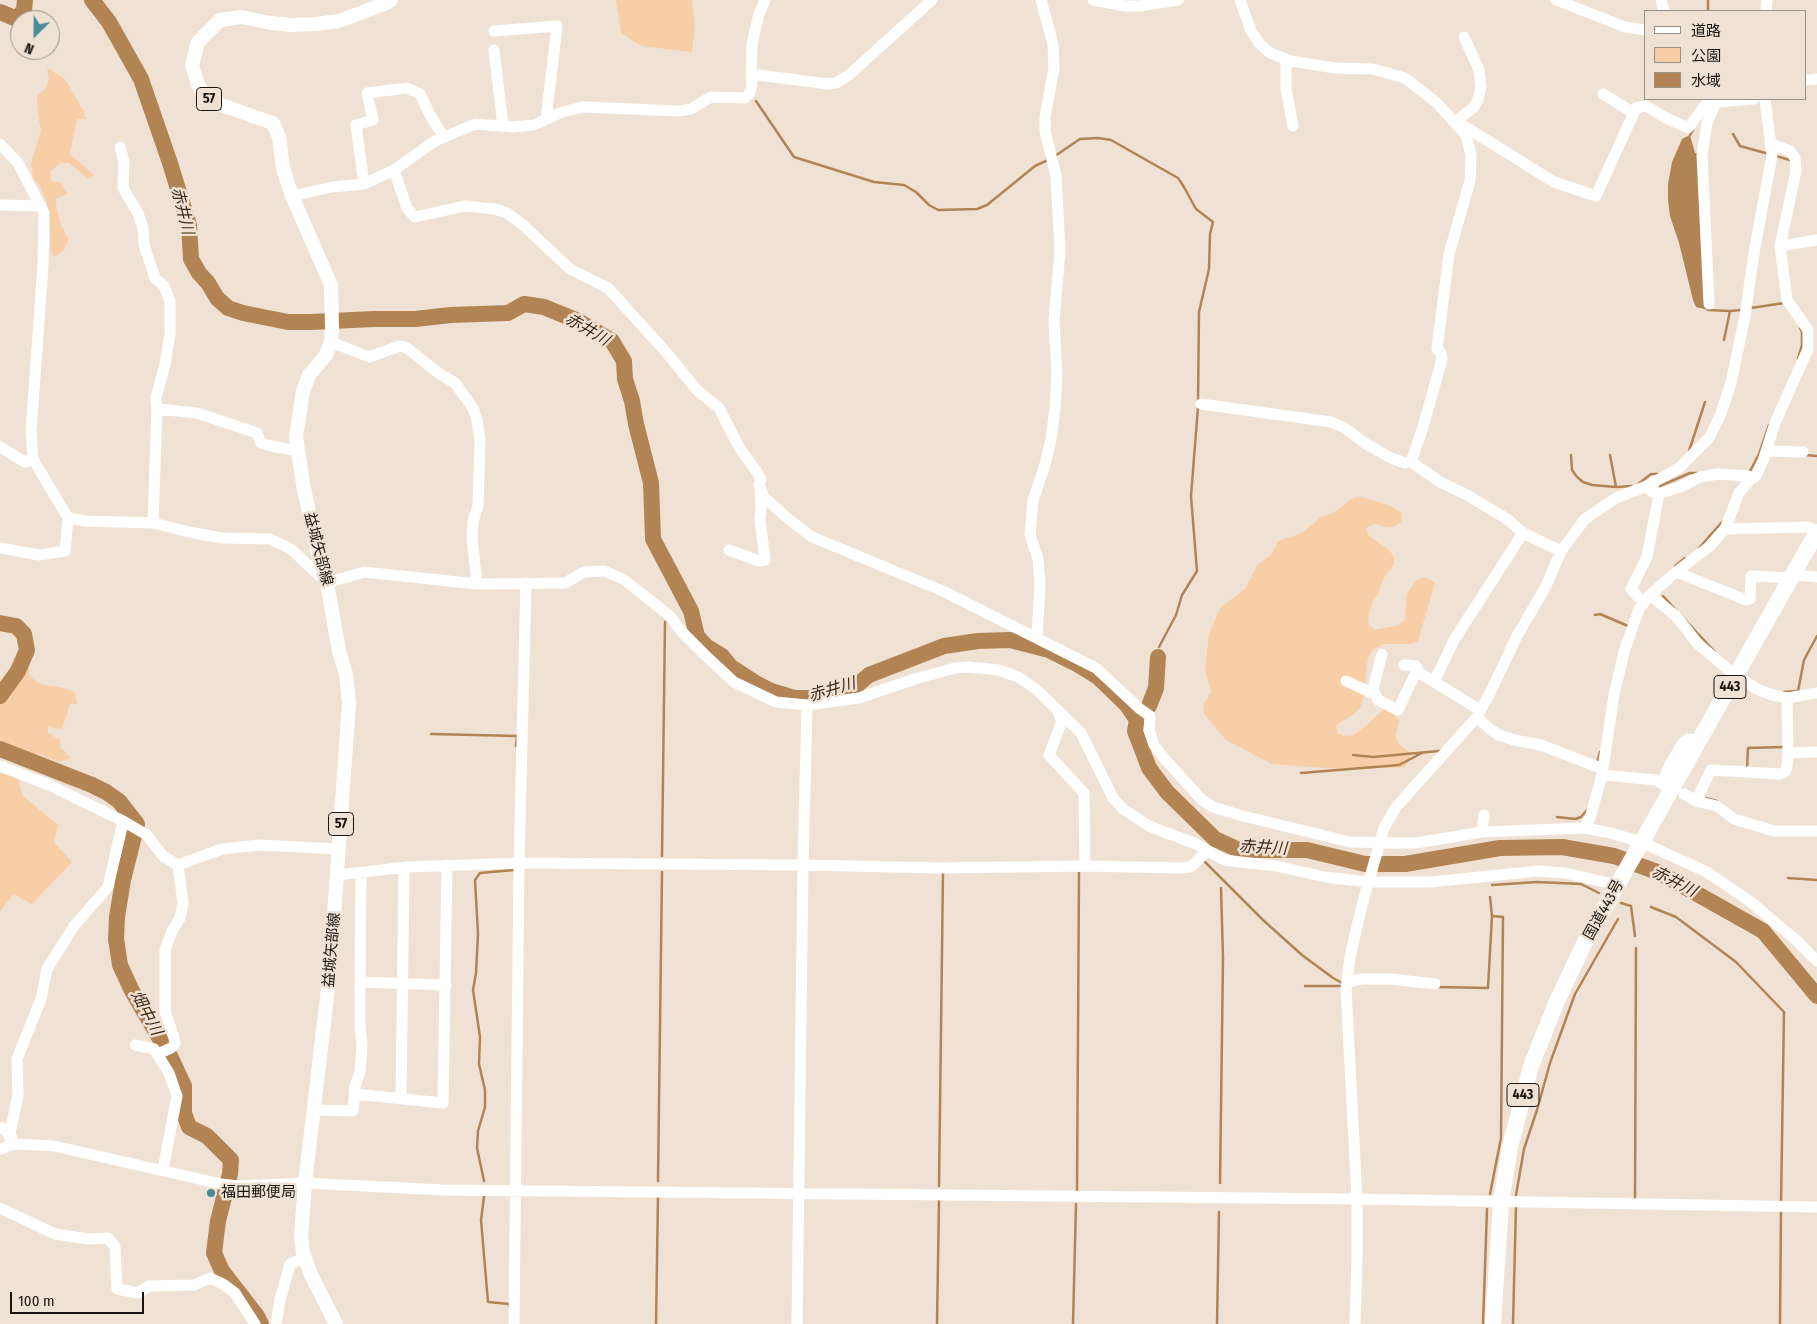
<!DOCTYPE html>
<meta charset="utf-8">
<style>
body{margin:0}
#map{position:relative;width:1817px;height:1324px;overflow:hidden;background:#efe2d5;font-family:"Fira Sans Condensed","Noto Sans JP",sans-serif}
canvas{display:block}
.legend{position:absolute;left:1644px;top:10px;width:162px;height:90px;box-sizing:border-box;background:#efe2d5;border:1px solid #9a9087;margin:0;padding:6px 9px;list-style:none;font-size:15px;color:#1a1511}
.legend li{display:flex;align-items:center;gap:10px;height:25px}
.legend b{width:25px;border:1px solid #9a9087}
.north{position:absolute;left:10px;top:10px;width:50px;height:50px;box-sizing:border-box;background:#efe2d5;border:1px solid #9a9087;border-radius:50%;rotate:203deg;font-size:14px;font-weight:700;line-height:20px;text-align:center;color:#1a1511}
.north::after{content:'';display:block;margin:auto;width:18px;height:22px;background:#488b9b;clip-path:polygon(50% 0,100% 100%,50% 72%,0 100%)}
.scale{position:absolute;left:10px;top:1292px;width:134px;height:22px;box-sizing:border-box;border:2px solid #1a1511;border-top:0;padding-left:6px;font-size:15px;line-height:18px;white-space:nowrap;color:#1a1511;-webkit-text-stroke:4px #efe2d5;paint-order:stroke}
</style>
<div id="map">
<canvas width="1817" height="1324"></canvas>
<ul class="legend">
<li><b style="height:6px;background:#fff"></b>道路</li>
<li><b style="height:14px;background:#f8cea6"></b>公園</li>
<li><b style="height:14px;background:#b38453"></b>水域</li>
</ul>
<div class="north">N</div>
<div class="scale">100 m</div>
</div>
<script>
const g = document.querySelector('canvas').getContext('2d');
g.lineJoin = 'round';
function fill(path, color) {
  g.fillStyle = color;
  g.fill(path, 'evenodd');
}
function toPath(rows) {
  const path = new Path2D();
  for (const r of rows) {
    path.moveTo(r[0], r[1]);
    for (let i = 2; i < r.length; i += 2) path.lineTo(r[i], r[i + 1]);
  }
  return path;
}
function stroke(path, color, width, dash) {
  g.strokeStyle = color;
  g.lineWidth = width;
  g.lineCap = dash ? 'butt' : 'round';
  g.setLineDash(dash || []);
  g.stroke(path);
}
function drawText(font, color, halo, rows, align = 'center') {
  g.font = font + ' "Fira Sans Condensed","Noto Sans JP",sans-serif';
  g.lineWidth = 5;
  g.setLineDash([]);
  g.textBaseline = 'middle';
  g.strokeStyle = halo;
  g.fillStyle = color;
  for (const [text, x, y, turn = 0] of rows) {
    g.save();
    g.translate(x, y);
    g.rotate((+turn || 0) * Math.PI / 180);
    g.textAlign = isNaN(turn) ? turn : align;
    if (halo) g.strokeText(text, 0, 0);
    g.fillText(text, 0, 0);
    g.restore();
  }
}
const green = toPath([
 [616,0,692,0,695,24,692,52,641,46,621,33],
 [47,68,65,79,83,110,86,119,77,119,70,154,94,175,87,178,69,163,61,163,50,171,51,181,61,183,67,194,55,199,60,223,68,239,64,250,54,257,51,252,50,217,46,200,40,187,33,178,31,164,41,130,38,115,37,96,45,89,49,80],
 [1356,497,1365,498,1388,505,1402,513,1401,522,1395,526,1386,527,1374,524,1366,528,1369,536,1389,550,1394,557,1394,565,1384,578,1378,594,1373,601,1368,617,1369,625,1375,630,1399,625,1405,619,1407,594,1416,580,1424,577,1431,580,1435,583,1418,641,1410,644,1384,644,1373,649,1369,656,1367,664,1363,700,1360,708,1354,714,1336,725,1337,733,1345,736,1353,735,1367,725,1385,708,1391,712,1399,720,1396,736,1398,743,1411,753,1409,761,1404,767,1383,768,1339,769,1272,764,1226,740,1204,714,1203,706,1211,692,1205,668,1209,634,1220,608,1246,588,1257,565,1271,555,1278,541,1302,533,1321,517,1337,511,1349,500],
 [28,664,30,677,43,685,60,687,75,692,77,704,70,704,62,729,48,727,48,733,60,740,61,748,71,758,59,762,38,754,28,757,0,746,0,700,19,679,25,666],
 [0,770,18,778,23,796,58,825,54,842,72,862,32,904,13,894,0,912]
]);
const water = toPath([
 [1690,135,1695,153,1700,153,1708,310,1696,307,1693,300,1679,243,1670,216,1668,200,1668,184,1672,162,1682,139]
]);
const stream = toPath([
 [1708,0,1708,11],
 [756,101,794,157,874,182,904,185,916,192,929,205,938,210,977,209,987,205,1035,166,1048,160],
 [1733,134,1740,146,1769,154],
 [1690,135,1693,130],
 [1055,156,1080,139,1098,138,1111,140,1178,178,1184,187,1196,209,1213,222,1210,234,1209,269,1199,312,1198,401],
 [1776,156,1793,161],
 [1751,308,1784,303],
 [1708,310,1730,311,1742,310],
 [1724,340,1730,311],
 [1798,358,1802,345,1802,332,1800,328],
 [1689,451,1705,402],
 [1571,455,1572,470,1577,477,1583,482,1592,485,1616,487],
 [1610,455,1616,487,1632,486],
 [1805,455,1817,456],
 [1749,473,1759,454,1769,425],
 [1637,485,1651,474,1658,474],
 [1660,486,1690,473,1698,473],
 [1699,548,1722,522],
 [1675,566,1685,558],
 [1663,596,1715,652],
 [1595,615,1600,614,1628,626],
 [1159,647,1176,615,1182,595,1197,571,1191,496,1198,407],
 [1798,691,1804,660,1817,636],
 [1783,692,1797,691],
 [431,734,517,736,516,746],
 [1353,755,1373,757,1439,751,1441,750],
 [1597,763,1600,752],
 [1747,769,1748,748,1784,747],
 [1301,773,1399,765,1422,753],
 [1706,798,1717,801],
 [1557,817,1575,819,1581,817,1587,810],
 [662,856,665,622],
 [1205,862,1263,920,1302,955,1333,978,1342,983],
 [1788,878,1817,880],
 [1492,885,1537,882,1581,884,1599,893],
 [1621,903,1631,906,1635,936],
 [1651,907,1676,917,1736,962,1784,1012,1781,1204],
 [1305,986,1340,986],
 [1436,987,1488,988,1492,916],
 [484,1181,477,1148,478,1131,485,1107,485,1090,479,1064,480,1037,473,990,476,973,478,934,475,880,480,873,514,870],
 [658,1181,662,872],
 [1220,1183,1223,958,1221,888],
 [939,1186,943,873],
 [1077,1191,1079,873],
 [1490,1194,1501,1138,1503,917,1492,916,1490,897],
 [1516,1195,1524,1149,1537,1110,1550,1063,1575,994,1618,919],
 [484,1197,481,1220,488,1302,509,1304,509,1306],
 [1635,1200,1636,948],
 [656,1324,658,1197],
 [937,1324,939,1200],
 [1073,1324,1076,1204],
 [1217,1324,1219,1212],
 [1483,1324,1487,1209],
 [1513,1324,1516,1206],
 [1780,1324,1781,1210]
]);
const river = toPath([
 [92,0,109,22,141,79,170,163,189,225,191,259,199,273,208,283,217,298,228,308,243,313,288,322,311,322,374,319,415,319,451,315,508,313,524,304,544,307,578,321,612,341,624,361,625,379,632,401,636,424,651,483,653,539,691,611,697,636,706,646,722,656,731,667,754,682,771,691,794,698,814,698,833,695,856,686,869,675,944,646,978,641,1010,640,1049,650,1077,664,1098,677,1127,705,1137,720,1135,731,1149,768,1167,792,1215,839,1239,850,1307,850,1365,864,1405,864,1500,848,1562,847,1614,856,1660,873,1763,931,1817,996],
 [0,12,17,19,24,10,25,0],
 [0,623,16,626,24,634,27,650,18,671,0,696],
 [1149,706,1156,688,1158,657],
 [0,749,92,785,106,792,119,801,137,824,123,880,117,917,116,939,120,965,132,991,170,1056,184,1086,184,1113,189,1127,207,1136,231,1160,230,1174,218,1221,214,1253,222,1271,257,1316,261,1324]
]);
const minor = toPath([
 [1093,0,1125,6,1140,6,1178,0],
 [1240,0,1251,31,1259,43,1270,53,1291,61,1335,68,1373,69,1405,78,1437,103,1466,135,1471,155,1470,181,1449,254,1437,349,1441,353,1442,359,1423,427,1411,462,1440,482,1467,495,1507,519,1523,533,1561,551],
 [1556,0,1625,27,1646,30],
 [1661,0,1664,11],
 [1766,11,1767,0],
 [494,31,557,26,546,119],
 [494,50,503,126],
 [1286,59,1286,89,1293,126],
 [751,74,752,44,759,14,765,0],
 [1806,80,1817,79],
 [1603,94,1634,113],
 [1709,100,1716,102,1754,99],
 [1456,121,1473,108,1478,100,1481,87,1479,70,1464,37],
 [1461,124,1554,182,1596,196,1636,108,1646,106,1666,118,1688,128,1709,100],
 [0,144,18,163,44,213,43,266,31,431,33,459,68,518,65,551,39,555,0,548],
 [120,147,124,162,123,188,138,213,143,228,144,245,155,278,164,286,170,301,170,334,165,364,156,398,157,409,153,523],
 [394,170,407,208,415,217,465,206,495,209,507,213,523,225,570,269,608,288,666,352,697,390,719,408,740,449,757,472,761,479,759,485,764,497,786,517,812,537,945,592,1096,668,1140,709,1150,716,1149,730,1154,745,1163,757,1202,800,1213,807,1239,815,1350,842,1416,843,1482,832,1584,828,1611,833,1641,842,1707,872,1751,902,1797,941,1817,961],
 [364,184,356,125,373,120,367,93,407,88,420,94,431,117,444,137],
 [292,196,332,187,364,184,394,170,435,141,475,124,513,127,534,125,562,112,583,107,678,111,691,109,711,97,745,98,749,94,752,86,751,74,828,84,836,83,849,75,932,0],
 [0,205,41,206],
 [1780,246,1817,240],
 [1709,304,1702,155,1707,123,1716,102],
 [331,342,369,357,400,346,407,348,437,372,455,383,473,408,477,420,480,441,478,506,473,521,472,538,477,584],
 [1201,404,1331,422,1345,428,1366,444,1391,458,1405,463,1411,462],
 [157,409,197,413,257,433,261,443,271,446,298,451],
 [0,447,25,462,33,459],
 [1766,451,1803,452],
 [1659,494,1680,487,1700,477,1718,474,1748,476,1750,480],
 [68,518,85,521,153,523,189,532,222,538,270,539,291,549,327,583,364,572,477,584,565,583,584,572,604,571,623,579,670,616,681,631,705,655,734,682,776,702,807,705,859,698,915,679,955,668,968,667,999,670,1018,677,1036,689,1081,733,1113,798,1123,809,1149,826,1196,844,1224,860,1276,866,1325,877,1368,882,1431,882,1538,871,1565,873,1618,885],
 [1725,529,1808,527,1817,531],
 [729,550,759,561,765,560,760,519,761,510,760,489],
 [1676,572,1746,600,1750,599,1751,576,1791,578],
 [1792,575,1817,577],
 [1650,595,1676,616,1698,644,1736,676,1759,690,1773,695,1787,698,1817,693],
 [1644,601,1638,597,1631,589,1647,557,1659,494,1651,491,1647,486],
 [1037,638,1040,584,1038,559,1030,535,1033,500,1044,468,1051,440,1055,408,1057,375,1054,321,1060,251,1056,176,1045,131,1045,117,1054,68,1053,44,1041,0],
 [1404,665,1416,666,1418,672,1480,710],
 [1346,681,1376,695,1378,700,1398,710,1416,672,1418,672],
 [1434,682,1454,640,1523,533],
 [1372,693,1382,654],
 [1058,712,1062,721,1049,755,1084,793,1085,866],
 [1477,717,1491,730,1499,735,1514,740,1541,745,1603,769],
 [1788,753,1817,752],
 [0,766,49,785,123,821,147,835,163,856,178,865,222,849,260,845,339,849],
 [1602,775,1656,780,1665,786],
 [1662,784,1667,770,1682,744,1688,739,1698,740],
 [1684,794,1696,801,1717,806,1734,819,1774,831,1817,831],
 [1696,801,1711,770,1780,774,1785,772,1787,767,1788,753,1787,698],
 [1584,828,1590,818,1602,775,1614,695,1624,652,1639,609,1650,595,1676,572,1710,546,1725,529,1739,493,1750,480,1756,476,1763,461,1775,423,1808,349,1808,330,1787,300,1780,246,1796,171,1795,158,1790,151,1770,143],
 [1482,832,1484,815],
 [337,875,407,867,519,863,803,865,939,868,1085,866,1180,868,1191,867,1207,851],
 [360,982,446,985],
 [1347,982,1362,979,1391,979,1435,984],
 [135,1045,154,1049,169,1073,177,1096,163,1170],
 [158,1054,171,1048,175,1044,174,1038,165,1011,165,950,172,931,180,918,183,903,178,865],
 [355,1094,443,1103,447,865],
 [401,1099,404,868],
 [314,1110,353,1111,355,1086,360,1072,362,1044,360,1028,360,982,361,872],
 [0,1127,6,1130,12,1141],
 [14,1144,10,1133,18,1095,17,1059,41,999,47,969,74,926,108,887,123,821],
 [0,1149,14,1144,54,1146,221,1184,238,1186,305,1183,443,1190,1357,1199,1817,1207],
 [0,1208,55,1234,88,1239,108,1238,115,1247,117,1289,138,1293,149,1286,194,1285,210,1278,223,1284,235,1293,255,1324],
 [276,1324,280,1300,290,1264,304,1258],
 [514,1324,519,863,526,583],
 [797,1324,803,865,807,705],
 [1355,1324,1357,1260,1357,1199,1346,989,1350,957,1362,905,1384,828,1396,807,1477,717,1491,691,1517,636,1546,586,1561,551,1585,519,1616,498,1647,486,1679,468,1709,438,1720,416,1731,383,1745,316,1754,253,1772,155,1765,99]
]);
const major = toPath([
 [336,1324,311,1275,303,1253,301,1236,305,1183,330,972,349,703,346,674,339,651,327,583,317,550,303,484,296,437,303,391,309,375,326,355,331,342,332,329,331,285,292,196,283,168,279,137,273,123,221,105,205,97,198,84,192,65,198,42,220,20,241,17,271,23,291,25,316,24,339,21,387,3,391,0]
]);
const highway = toPath([
 [1493,1324,1501,1202,1510,1147,1531,1066,1557,1001,1584,944,1817,532]
]);
const markers = [
 [211,1193,5,"#488b9b"]
];
const shields = [
 [209,99,25],
 [1730,687,32],
 [341,824,25],
 [1523,1095,32]
];
const shieldNames = [
 ["57",209,99],
 ["443",1730,687],
 ["57",341,824],
 ["443",1523,1095]
];
const streetNames = [
 ["益城矢部線",318,549,76],
 ["国道443号",1604,910,-61],
 ["益城矢部線",332,950,-85]
];
const poiNames = [
 ["福田郵便局",221,1193]
];
const waterNames = [
 ["赤井川",182,211,76],
 ["赤井川",587,330,30],
 ["赤井川",832,690,-16],
 ["赤井川",1263,848,3],
 ["赤井川",1674,882,27],
 ["畑中川",146,1013,62]
];
fill(green, '#f8cea6');
fill(water, '#b38453');
stroke(stream, '#b38453', 2.5);
stroke(river, '#b38453', 16);
stroke(minor, '#fff', 11);
stroke(major, '#fff', 14);
stroke(highway, '#fff', 16);
for (const [x, y, r, color] of markers) {
  const dot = new Path2D();
  dot.arc(x, y, r, 0, 2 * Math.PI);
  g.fillStyle = color;
  g.fill(dot);
  stroke(dot, '#efe2d5', 2);
}
for (const [x, y, w] of shields) {
  const box = new Path2D();
  box.roundRect(x - w / 2, y - 11.5, w, 23, 4);
  g.fillStyle = '#efe2d5';
  g.fill(box);
  stroke(box, '#1a1511', 1);
}
drawText('bold 14px', '#1a1511', null, shieldNames);
drawText('15px', '#1a1511', '#efe2d5', streetNames);
drawText('15px', '#1a1511', '#efe2d5', poiNames, 'left');
drawText('italic 16px', '#3d2812', '#efe2d5', waterNames);
</script>
